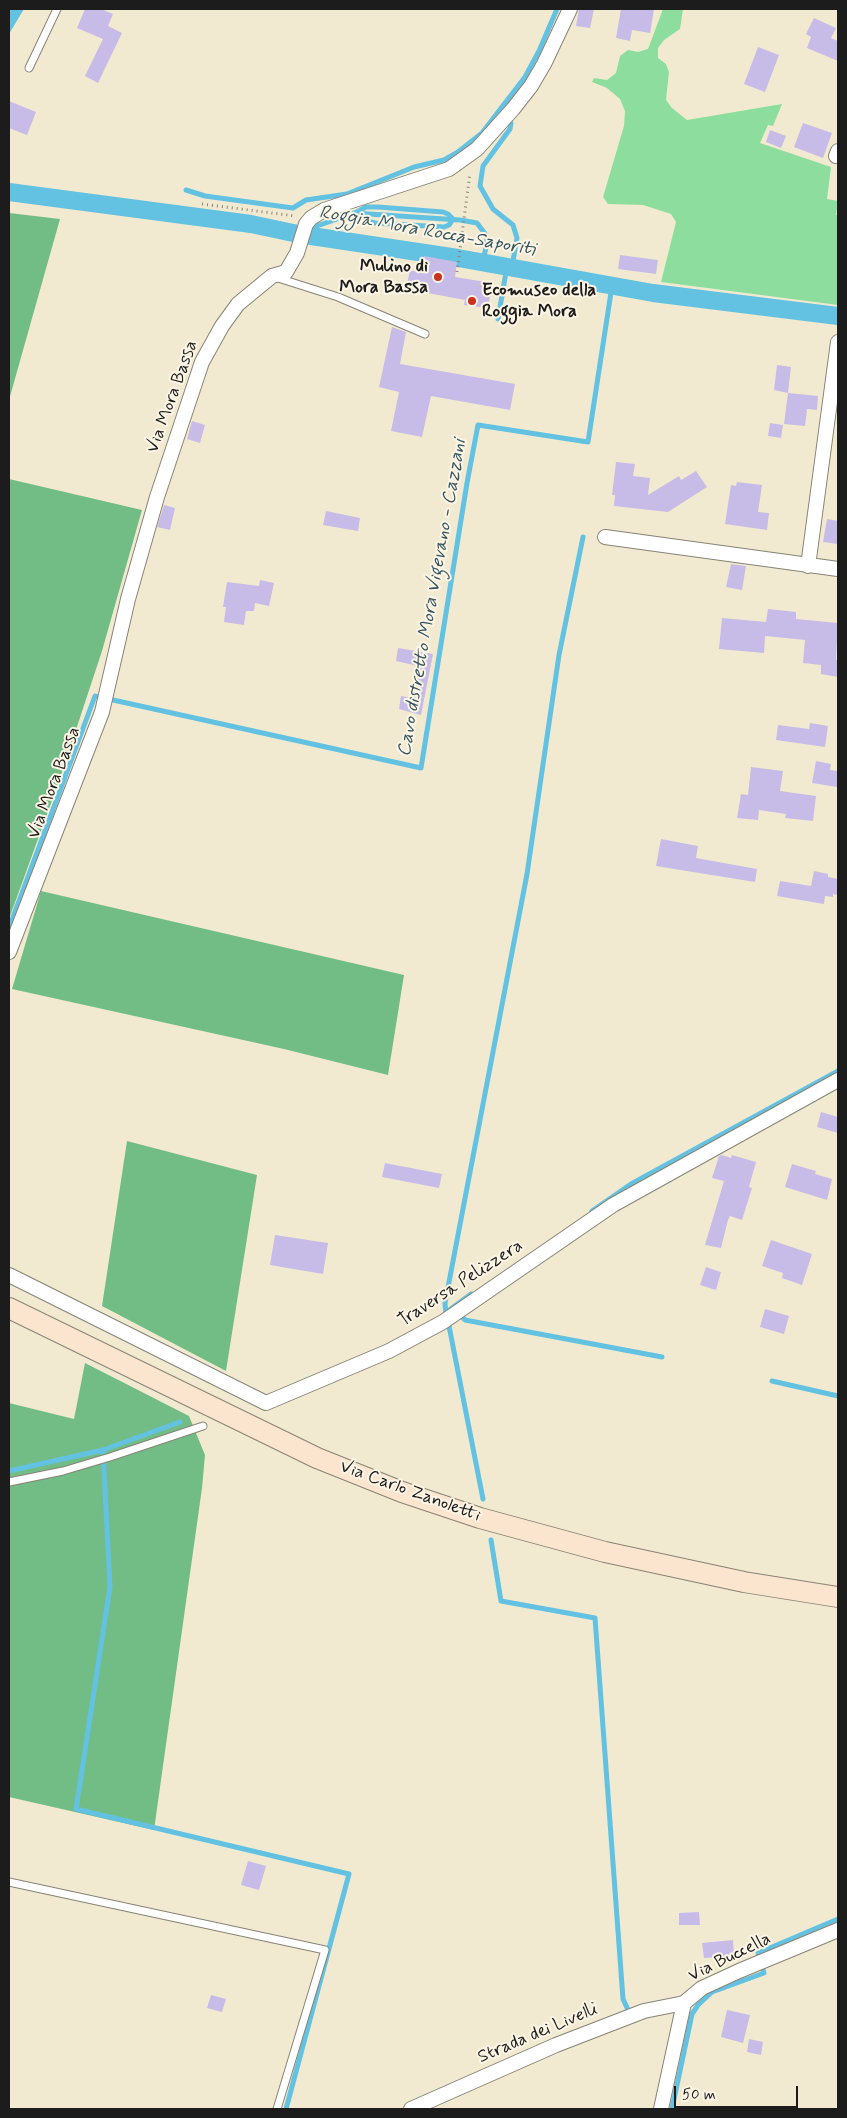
<!DOCTYPE html>
<style>
body{margin:0}
#map{position:relative;width:847px;height:2118px;overflow:hidden;background:#f2ead0;font-family:Mynerve,sans-serif}
canvas{display:block}
.frame{position:absolute;inset:0;border:10px solid #1c1c1c;pointer-events:none}
.scale{position:absolute;left:674px;top:2086px;width:124px;height:22px;box-sizing:border-box;border:2px solid #1c1c1c;border-top:0;padding-left:6px;font-size:15px;line-height:18px;white-space:nowrap;color:#1c1c1c;-webkit-text-stroke:4px #fcf5e5;paint-order:stroke}
</style>
<div id="map">
<canvas width="847" height="2118"></canvas>
<div class="frame"></div>
<div class="scale">50 m</div>
</div>
<script>
const g = document.querySelector('canvas').getContext('2d');
g.lineJoin = 'round';
function fill(path, color) {
  g.fillStyle = color;
  g.fill(path, 'evenodd');
}
function toPath(rows) {
  const path = new Path2D();
  for (const r of rows) {
    path.moveTo(r[0], r[1]);
    for (let i = 2; i < r.length; i += 2) path.lineTo(r[i], r[i + 1]);
  }
  return path;
}
function stroke(path, color, width, dash) {
  g.strokeStyle = color;
  g.lineWidth = width;
  g.lineCap = dash ? 'butt' : 'round';
  g.setLineDash(dash || []);
  g.stroke(path);
}
function drawText(font, color, halo, rows, align = 'center') {
  g.font = font + ' Mynerve,sans-serif';
  g.lineWidth = 4;
  g.setLineDash([]);
  g.textBaseline = 'middle';
  g.strokeStyle = halo;
  g.fillStyle = color;
  for (const [text, x, y, turn = 0] of rows) {
    g.save();
    g.translate(x, y);
    g.rotate((+turn || 0) * Math.PI / 180);
    g.textAlign = isNaN(turn) ? turn : align;
    if (halo) g.strokeText(text, 0, 0);
    g.fillText(text, 0, 0);
    g.restore();
  }
}
const green = toPath([
 [663,9,683,9,680,29,664,40,658,48,658,58,666,64,669,72,666,100,672,108,687,120,782,104,773,126,768,125,760,143,831,167,827,199,838,201,836,215,838,215,838,305,661,282,676,222,671,214,643,205,608,204,603,197,624,126,625,111,620,99,607,88,592,82,594,78,607,80,616,73,620,56,628,50,638,52,648,49]
]);
const forest = toPath([
 [9,213,60,219,9,400],
 [9,479,142,510,102,651,59,781,9,919],
 [41,891,404,975,388,1075,284,1049,12,989],
 [127,1141,257,1175,226,1371,102,1306],
 [85,1363,189,1416,205,1455,202,1488,154,1830,9,1797,9,1403,74,1419]
]);
const water = toPath([
 [9,9,24,9,9,34]
]);
const stream = toPath([
 [506,119,511,123,510,129,483,166,480,186,493,209,513,225,517,238,512,267],
 [186,190,205,196,293,208,306,200,347,194,414,167,444,160,458,152,482,133,525,77,539,51,557,9],
 [348,216,375,223,444,227,449,225,453,219,448,214,443,212,378,207,366,207,355,213],
 [311,236,317,226,354,213,460,220,477,223,486,235,487,242,483,262],
 [498,319,507,266],
 [9,928,95,696,421,768,467,483,478,425,588,442,612,286],
 [592,1211,631,1184,838,1071],
 [448,1311,471,1294],
 [446,1316,445,1303,527,874,559,655,583,537],
 [462,1317,465,1320,662,1357],
 [449,1326,483,1499],
 [772,1381,838,1396],
 [103,1450,110,1587,76,1809,349,1874,286,2109],
 [9,1471,103,1450,180,1422],
 [491,1540,501,1601,595,1618,623,1999,629,2012],
 [672,2109,692,2014,698,2005,712,1992,764,1973,758,1953,838,1919]
]);
const canal = toPath([
 [9,192,251,224,298,234,458,258,653,293,838,316]
]);
const building = toPath([
 [85,9,101,9,113,14,108,26,122,33,98,83,85,76,103,39,77,28],
 [579,9,594,9,590,28,576,26],
 [621,9,654,9,650,33,632,30,630,41,616,38],
 [814,18,836,28,831,38,838,41,838,61,807,48,811,37,806,34],
 [758,47,779,55,765,92,744,84],
 [9,101,36,112,27,135,9,128],
 [803,123,832,133,823,158,794,147],
 [770,130,786,136,781,148,766,142],
 [620,255,658,260,656,274,618,269],
 [424,256,457,262,455,277,492,283,488,308,464,305,465,300,406,289,410,270,422,273],
 [392,327,406,332,400,364,515,384,510,410,431,396,422,437,391,431,399,392,379,387],
 [777,365,791,367,788,393,818,396,817,410,807,409,805,426,784,424,788,393,774,390],
 [192,421,205,425,200,443,187,439],
 [770,423,783,425,781,438,768,436],
 [616,462,635,464,633,476,650,478,648,495,679,476,681,480,696,471,707,487,668,512,614,506,615,495,612,495],
 [737,482,762,485,758,512,769,513,767,530,725,524,731,485,736,486],
 [164,505,175,508,170,530,157,527],
 [326,511,360,518,358,531,323,525],
 [827,519,838,521,838,544,823,542],
 [731,564,746,566,742,590,726,587],
 [260,580,274,583,269,606,255,603,254,611,246,611,244,625,224,622,226,607,223,607,227,582,259,586],
 [768,609,796,612,796,619,838,623,836,660,838,660,838,677,821,674,821,665,803,663,805,640,765,636,764,653,719,649,722,618,766,622],
 [398,648,433,654,424,700,412,698,418,666,396,661],
 [401,696,424,700,421,715,399,709],
 [810,723,828,726,825,747,776,740,778,725,809,729],
 [816,761,831,764,830,770,838,771,837,787,812,783],
 [751,767,783,771,780,791,816,796,813,821,785,818,786,814,759,810,758,820,737,818,741,794,748,795],
 [661,839,698,846,696,858,757,869,755,882,656,866],
 [814,871,828,874,828,877,838,879,838,895,833,894,833,897,825,896,824,904,777,896,780,881,811,886],
 [821,1112,838,1117,838,1133,817,1127],
 [722,1155,731,1158,732,1155,756,1162,749,1187,752,1188,742,1220,730,1216,728,1220,721,1248,705,1245,724,1181,712,1178,719,1156],
 [385,1163,442,1174,439,1188,382,1177],
 [792,1164,816,1171,815,1174,832,1179,827,1200,785,1187],
 [275,1235,328,1243,323,1274,270,1265],
 [771,1240,812,1254,802,1285,782,1278,783,1273,762,1266],
 [706,1267,721,1272,716,1290,700,1285],
 [765,1309,789,1316,784,1334,760,1327],
 [248,1861,266,1866,259,1890,241,1885],
 [699,1912,700,1925,679,1925,679,1913],
 [733,1940,734,1956,704,1958,702,1943],
 [211,1995,226,1999,222,2012,207,2008],
 [727,2010,750,2015,743,2043,721,2037],
 [749,2039,763,2042,761,2055,747,2052]
]);
const path = toPath([
 [202,204,295,216],
 [457,272,470,173]
]);
const lane = toPath([
 [29,68,57,9],
 [275,277,338,297,425,334],
 [9,1482,63,1471,110,1457,203,1426],
 [9,1882,325,1950,277,2109]
]);
const street = toPath([
 [836,156,838,151],
 [605,537,838,569],
 [808,566,838,342],
 [9,952,102,712,128,599,157,497,202,362,222,326,238,304,272,276,286,272,297,253,306,224,311,218,324,210,449,169,477,149,513,109,531,86,544,64,570,9],
 [9,1275,266,1403,389,1351,443,1322,613,1205,838,1080],
 [411,2109,556,2045,644,2011,684,2003],
 [661,2109,684,2003,702,1988,739,1971,838,1930]
]);
const secondary = toPath([
 [9,1308,317,1458,402,1492,480,1518,605,1552,744,1582,838,1597]
]);
const markers = [
 [438,277,5,"#c8321e"],
 [472,301,5,"#c8321e"]
];
const poiNames = [
 ["Mulino di",428,267],
 ["Mora Bassa",428,288],
 ["Ecomuseo della",482,291,"left"],
 ["Roggia Mora",482,312,"left"]
];
const streetNames = [
 ["Via Mora Bassa",173,397,-70],
 ["Via Mora Bassa",55,783,-69],
 ["Traversa Pelizzera",461,1284,-33],
 ["Via Carlo Zanoletti",410,1492,20],
 ["Via Buccella",730,1958,-26],
 ["Strada dei Livelli",538,2034,-23]
];
const waterNames = [
 ["Roggia Mora Rocca-Saporiti",427,232,10],
 ["Cavo distretto Mora Vigevano - Cazzani",433,598,-80]
];
fill(green, '#8dde9e');
fill(forest, '#72bd85');
fill(water, '#63c2e1');
stroke(stream, '#63c2e1', 5);
stroke(canal, '#63c2e1', 18);
fill(building, '#c7bce7');
stroke(lane, '#878376', 9);
stroke(street, '#878376', 16);
stroke(secondary, '#878376', 22);
stroke(path, '#878376', 3, [1, 4]);
stroke(lane, '#fff', 7);
stroke(street, '#fff', 14);
stroke(secondary, '#fce5cf', 20);
for (const [x, y, r, color] of markers) {
  const dot = new Path2D();
  dot.arc(x, y, r, 0, 2 * Math.PI);
  g.fillStyle = color;
  g.fill(dot);
  stroke(dot, '#fcf5e5', 2);
}
drawText('bold 18px', '#1c1c1c', '#fcf5e5', poiNames, 'right');
drawText('18px', '#1c1c1c', '#fcf5e5', streetNames);
drawText('italic 19px', '#355661', '#fcf5e5', waterNames);
</script>
